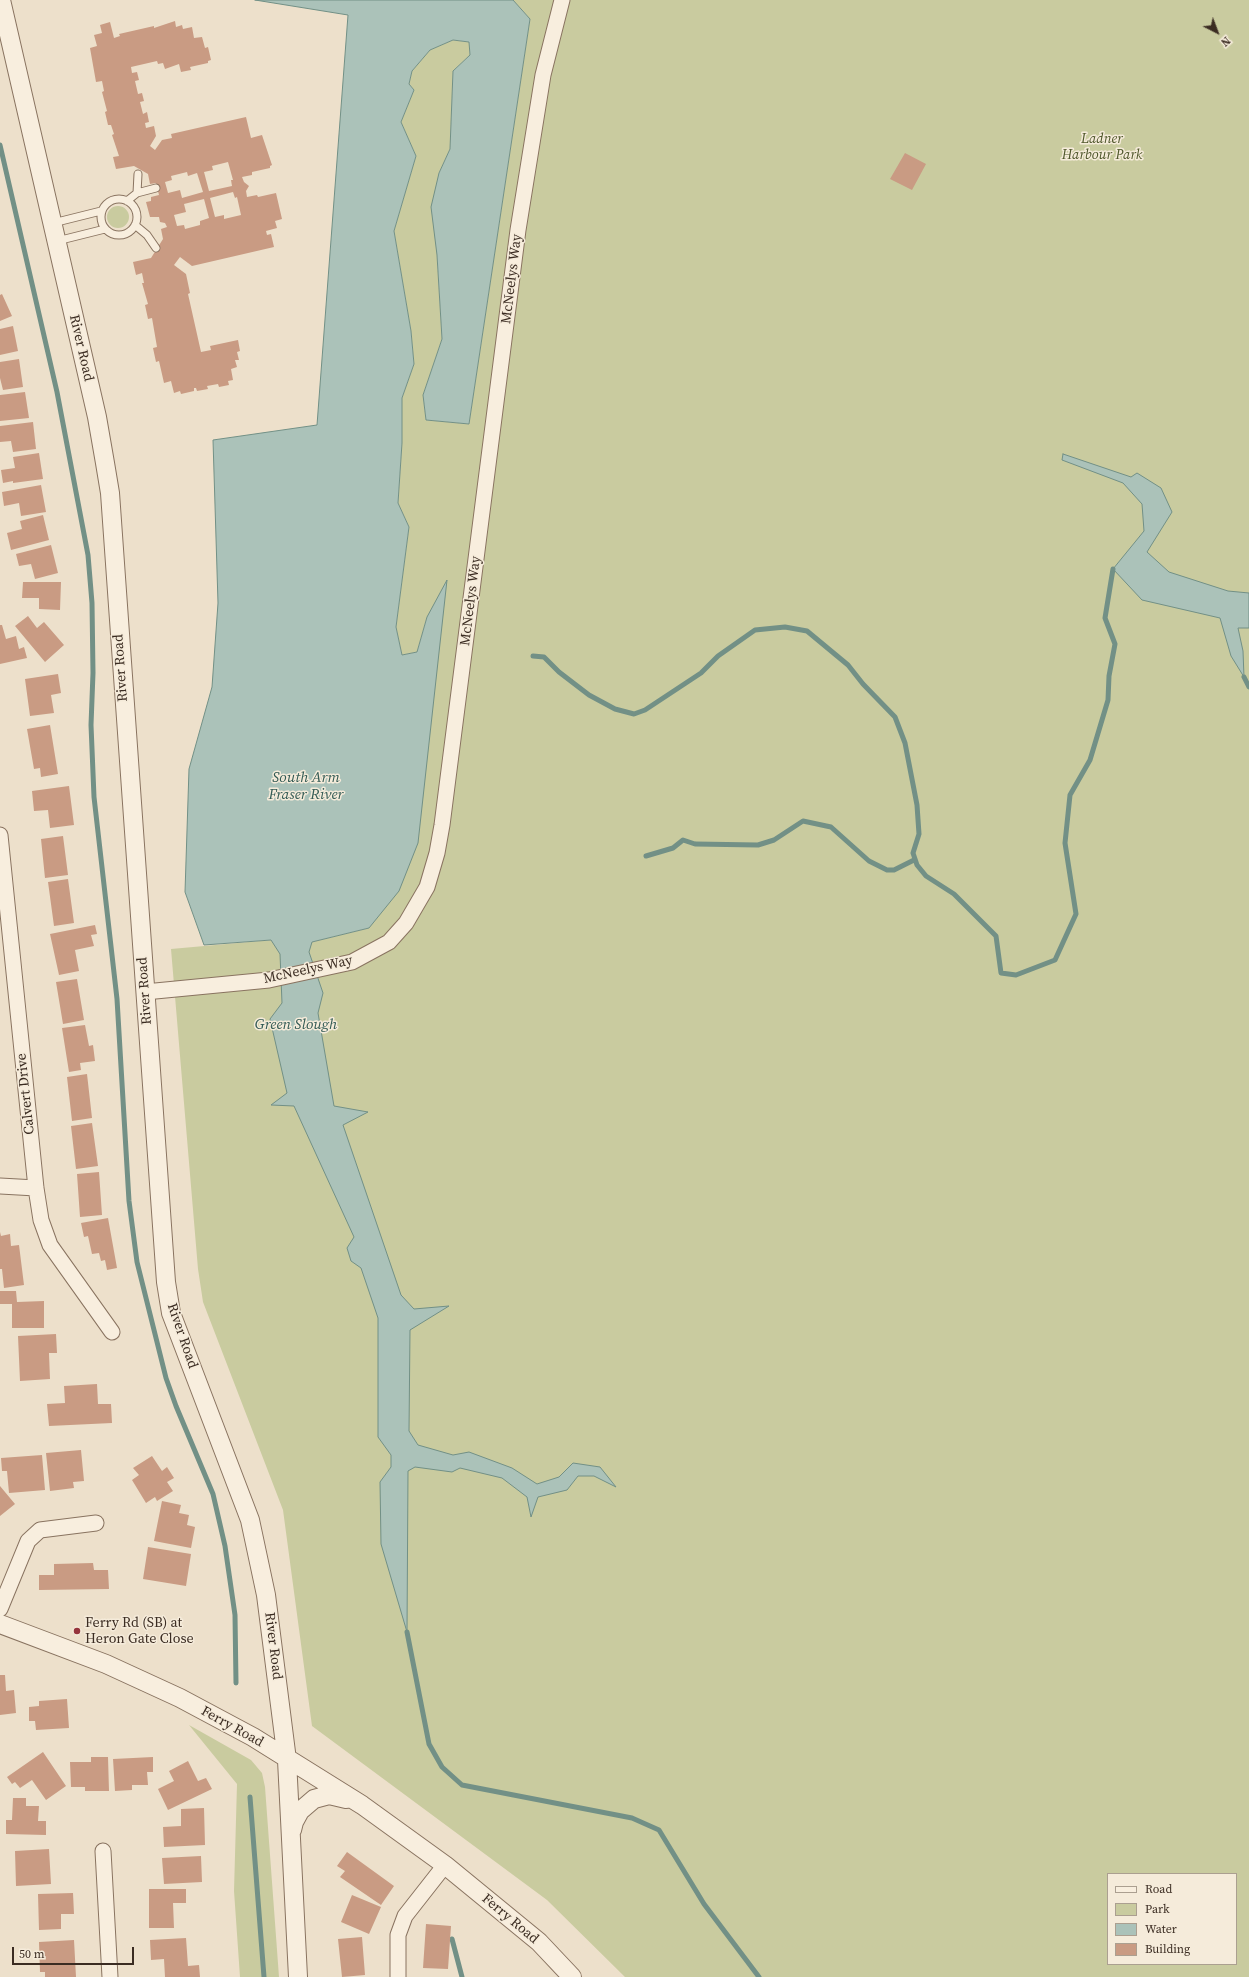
<!DOCTYPE html>
<style>
body{margin:0}
#map{position:relative;width:1249px;height:1977px;overflow:hidden;background:#ede0cb;font-family:"Source Serif 4",serif}
canvas{display:block}
.legend{position:absolute;left:1107px;top:1873px;width:130px;height:92px;box-sizing:border-box;background:#f5ebda;border:1px solid #ab9f90;margin:0;padding:5px 7px;list-style:none;font-size:12px;color:#3b2c22}
.legend li{display:flex;align-items:center;gap:8px;height:20px}
.legend b{width:20px;border:1px solid #ab9f90}
.north{position:absolute;left:1197px;top:12px;width:40px;height:40px;-webkit-text-stroke:3px #f5ebda;paint-order:stroke;rotate:138deg;font-size:11px;font-weight:700;line-height:16px;text-align:center;color:#3b2c22}
.north::after{content:'';display:block;margin:auto;width:14px;height:18px;background:#3b2c22;clip-path:polygon(50% 0,100% 100%,50% 72%,0 100%)}
.scale{position:absolute;left:12px;top:1947px;width:122px;height:18px;box-sizing:border-box;border:2px solid #3b2c22;border-top:0;padding-left:5px;font-size:12px;line-height:14px;white-space:nowrap;color:#3b2c22;-webkit-text-stroke:3px #f5ebda;paint-order:stroke}
</style>
<div id="map">
<canvas width="1249" height="1977"></canvas>
<ul class="legend">
<li><b style="height:5px;background:#f8eede"></b>Road</li>
<li><b style="height:11px;background:#c9cb9f"></b>Park</li>
<li><b style="height:11px;background:#abc2b9"></b>Water</li>
<li><b style="height:11px;background:#c99b83"></b>Building</li>
</ul>
<div class="north">N</div>
<div class="scale">50 m</div>
</div>
<script>
const g = document.querySelector('canvas').getContext('2d');
g.lineJoin = 'round';
function fill(path, color) {
  g.fillStyle = color;
  g.fill(path, 'evenodd');
}
function toPath(rows) {
  const path = new Path2D();
  for (const r of rows) {
    if (r.length === 3) {
      path.moveTo(r[0] + r[2], r[1]);
      path.arc(r[0], r[1], r[2], 0, 2 * Math.PI);
      continue;
    }
    path.moveTo(r[0], r[1]);
    for (let i = 2; i < r.length; i += 2) path.lineTo(r[i], r[i + 1]);
  }
  return path;
}
function stroke(path, color, width, dash) {
  g.strokeStyle = color;
  g.lineWidth = width;
  g.lineCap = dash ? 'butt' : 'round';
  g.setLineDash(dash || []);
  g.stroke(path);
}
function drawText(font, color, halo, rows, align = 'center') {
  g.font = font + ' "Source Serif 4",serif';
  g.lineWidth = 3;
  g.setLineDash([]);
  g.textBaseline = 'middle';
  g.strokeStyle = halo;
  g.fillStyle = color;
  for (const [text, x, y, turn = 0] of rows) {
    g.save();
    g.translate(x, y);
    g.rotate((+turn || 0) * Math.PI / 180);
    g.textAlign = isNaN(turn) ? turn : align;
    if (halo) g.strokeText(text, 0, 0);
    g.fillText(text, 0, 0);
    g.restore();
  }
}
const green = toPath([
 [513,0,1249,0,1249,1977,625,1977,547,1900,312,1726,283,1510,203,1302,198,1269,171,949,271,940,312,942,369,928,427,617,417,652,402,655,396,627,409,527,398,503,402,443,402,398,414,364,411,331,394,231,416,156,401,122,414,90,409,84,412,71,430,50,453,40,469,42,470,55,453,71,450,149,439,173,437,255,442,339,423,395,426,420,469,424,530,19],
 [1108,1874,1236,1874,1236,1964,1108,1964],
 [118,217,11],
 [189,1725,251,1760,262,1773,265,1787,279,1977,240,1977,234,1891,237,1784]
]);
const water = toPath([
 [255,0,513,0,530,19,469,424,426,420,423,395,442,339,437,255,431,207,439,173,450,149,453,71,470,55,469,42,453,40,430,50,412,71,409,84,414,90,401,122,416,156,394,231,411,331,414,364,402,398,402,443,398,503,409,527,396,627,402,655,417,652,427,617,447,580,418,843,399,891,369,928,312,942,309,952,323,993,318,1013,334,1106,368,1112,343,1125,401,1295,414,1309,449,1306,410,1330,409,1431,418,1445,453,1455,469,1452,512,1468,537,1484,559,1477,573,1463,600,1467,616,1487,594,1476,578,1476,567,1490,538,1497,531,1517,527,1497,502,1478,460,1468,452,1472,415,1467,408,1471,407,1632,381,1544,380,1482,391,1467,391,1455,378,1437,378,1318,361,1268,351,1261,347,1248,354,1237,294,1106,271,1105,287,1093,270,1019,282,1003,280,954,271,940,204,945,185,892,189,769,212,687,218,603,213,440,317,425,348,15,255,0],
 [1063,454,1131,477,1137,473,1161,488,1172,512,1147,552,1169,572,1228,591,1249,593,1249,628,1238,628,1243,651,1244,677,1231,656,1220,618,1142,600,1113,569,1144,531,1142,504,1123,483,1062,460,1063,454]
]);
const stream = toPath([
 [0,145,57,392,88,555,92,603,93,673,91,725,94,797,117,999,129,1201,137,1262,166,1378,176,1406,213,1494,225,1546,235,1615,236,1683],
 [533,656,544,657,559,672,589,695,615,709,634,714,645,710,701,673,718,656,755,630,785,627,807,631,848,665,863,684,895,717,905,743,917,805,919,834,913,853,917,865,926,876,954,894,996,936,1001,973,1016,975,1055,960,1076,914,1065,843,1070,795,1090,760,1108,700,1109,676,1115,644,1105,618,1113,569],
 [1244,677,1249,687],
 [646,856,673,848,683,840,695,844,758,845,774,840,803,821,831,827,869,861,887,870,894,870,914,860],
 [407,1632,429,1744,442,1767,462,1785,632,1818,659,1830,704,1904,759,1977],
 [250,1797,264,1977],
 [452,1939,462,1977]
]);
const building = toPath([
 [175,21,176,27,182,25,183,29,192,27,194,38,202,37,205,48,208,47,211,60,208,61,208,63,190,67,191,70,181,72,179,64,165,69,163,63,158,64,157,61,131,67,132,73,137,72,139,80,135,81,138,94,142,93,144,101,140,102,143,114,147,112,149,122,145,123,146,128,154,126,156,136,150,146,155,150,162,140,172,138,171,134,246,117,251,138,262,135,272,165,270,166,270,168,252,172,252,175,242,177,244,182,249,186,246,191,247,197,257,195,258,197,276,193,282,219,275,221,277,228,266,231,267,235,271,234,274,247,192,266,180,257,174,265,186,274,190,293,188,294,201,352,211,350,210,346,238,340,240,351,237,352,239,360,235,360,237,367,231,369,233,380,228,381,229,385,219,387,218,384,207,386,208,389,197,391,196,388,194,388,194,391,181,394,180,391,174,393,171,381,164,383,159,361,156,362,153,348,157,347,152,318,148,319,145,305,148,304,142,283,144,283,142,273,136,275,133,262,151,258,163,239,161,229,167,227,165,223,160,222,159,217,150,217,146,202,151,201,151,197,159,195,156,183,150,184,148,174,134,166,116,169,113,157,119,156,112,135,114,134,111,125,108,125,105,112,107,111,102,92,104,91,102,81,96,82,90,48,97,46,94,35,102,33,100,25,110,22,114,38,120,36,119,34,154,26,154,28],
 [228,162,233,180,231,180,232,186,209,191,204,172,213,170,212,166],
 [187,172,188,176,197,173,203,192,182,198,180,190,168,193,165,182,172,180,171,176],
 [233,192,235,198,237,197,241,215,224,219,224,215,215,217,210,198],
 [204,199,209,218,200,221,200,225,185,229,184,225,177,226,174,215,186,212,184,204],
 [905,153,926,164,912,190,890,179],
 [2,294,12,316,0,321,0,295],
 [13,326,18,351,0,355,0,329],
 [19,359,23,387,3,390,0,378,0,362],
 [25,392,29,418,0,421,0,395],
 [33,422,36,449,13,452,11,441,0,442,0,426],
 [39,453,43,479,13,483,13,481,3,483,1,470,15,468,13,457],
 [41,485,46,512,21,516,19,503,4,506,2,492],
 [43,515,49,540,11,550,7,533,22,529,20,521],
 [51,545,58,573,35,579,31,564,19,566,16,554],
 [23,582,61,582,60,610,39,609,39,598,22,598],
 [28,616,37,628,44,622,64,645,45,662,15,626],
 [0,625,2,625,6,639,16,636,19,649,24,647,27,658,0,664],
 [58,674,61,693,51,695,54,713,30,716,25,679],
 [50,725,58,774,41,777,40,768,34,769,27,729],
 [69,786,74,825,50,828,48,810,34,811,32,791],
 [63,836,68,875,45,878,41,839],
 [68,879,74,923,54,926,48,882],
 [95,925,97,934,91,935,94,946,75,950,79,971,59,975,50,934],
 [77,979,84,1020,63,1024,56,982],
 [85,1025,89,1046,93,1045,95,1061,80,1063,81,1070,69,1072,62,1028],
 [87,1074,92,1118,72,1121,67,1077],
 [92,1123,98,1166,76,1169,71,1126],
 [99,1172,102,1215,80,1217,77,1174],
 [108,1218,117,1268,107,1270,105,1260,101,1261,99,1253,92,1254,88,1236,84,1237,81,1223],
 [0,1232,1,1236,10,1234,11,1246,19,1245,24,1285,4,1288,2,1269,0,1269],
 [0,1291,16,1291,17,1302,44,1301,44,1328,12,1328,12,1304,0,1304],
 [56,1334,57,1353,49,1353,50,1379,20,1381,18,1336],
 [97,1384,98,1404,111,1404,112,1423,49,1426,47,1404,65,1403,64,1386],
 [81,1450,84,1481,73,1482,74,1488,50,1491,46,1453],
 [42,1455,45,1490,9,1493,7,1471,2,1471,1,1458],
 [152,1456,162,1471,167,1467,174,1478,167,1482,173,1491,157,1501,155,1497,146,1503,132,1480,139,1475,133,1468],
 [0,1486,15,1504,0,1516],
 [162,1501,181,1505,179,1513,189,1515,187,1525,195,1527,191,1548,154,1541],
 [148,1547,191,1554,186,1586,143,1579],
 [93,1563,94,1570,108,1570,109,1589,39,1590,39,1575,54,1575,54,1564],
 [0,1675,5,1675,6,1691,14,1690,16,1713,0,1715],
 [67,1699,69,1728,36,1730,35,1721,29,1721,29,1707,39,1706,39,1701],
 [43,1752,66,1786,46,1800,32,1780,20,1788,15,1782,12,1784,7,1777],
 [91,1757,108,1757,109,1791,85,1791,85,1787,71,1787,70,1762,91,1762],
 [153,1757,153,1772,147,1772,148,1785,132,1785,132,1790,115,1791,113,1759],
 [188,1761,198,1781,206,1778,212,1789,168,1810,158,1789,174,1781,169,1771],
 [13,1798,26,1798,26,1806,39,1806,38,1821,46,1821,46,1835,6,1834,6,1820,12,1820],
 [204,1808,205,1845,164,1847,163,1827,181,1826,181,1809],
 [49,1849,51,1884,16,1886,15,1851],
 [347,1852,394,1886,381,1905,340,1877,345,1871,337,1866],
 [201,1856,202,1882,164,1884,162,1858],
 [149,1889,186,1889,186,1903,173,1903,174,1928,149,1928],
 [73,1893,74,1914,61,1914,61,1929,39,1930,38,1894],
 [352,1895,381,1907,369,1934,341,1922],
 [426,1924,451,1926,448,1969,423,1968],
 [362,1937,365,1975,342,1977,338,1939],
 [186,1938,188,1966,199,1965,200,1977,165,1977,164,1959,151,1960,150,1940],
 [74,1940,76,1977,45,1977,45,1972,40,1972,39,1942]
]);
const service = toPath([
 [137,193,138,174],
 [119,217,18],
 [127,201,137,193,156,188],
 [53,223,101,211],
 [135,225,147,235,156,248],
 [57,241,105,229]
]);
const minor = toPath([
 [0,835,36,1188,41,1220,50,1245,112,1332],
 [145,992,269,980,352,962,389,942,406,923,427,887,437,853,442,825,518,230,543,75,562,0],
 [0,1186,36,1188],
 [0,1609,28,1541,40,1530,96,1523],
 [103,1851,110,1977],
 [398,1977,398,1935,405,1916,445,1865]
]);
const tertiary = toPath([
 [1,0,97,417,105,463,110,493,166,1282,171,1313,250,1520,266,1595,287,1760,298,1977],
 [0,1624,106,1664,180,1698,253,1737,362,1805,445,1865,539,1942,572,1977],
 [292,1830,294,1822,300,1811,314,1799,329,1795,346,1799]
]);
const markers = [
 [77,1631,4,"#95333b"]
];
const parkNames = [
 ["Ladner",1102,139],
 ["Harbour Park",1102,155]
];
const streetNames = [
 ["McNeelys Way",512,279,-83],
 ["River Road",81,348,77],
 ["McNeelys Way",471,601,-83],
 ["River Road",121,668,-94],
 ["McNeelys Way",308,970,-12],
 ["River Road",145,991,-94],
 ["Calvert Drive",26,1094,-96],
 ["River Road",182,1336,71],
 ["River Road",273,1646,83],
 ["Ferry Road",232,1727,29],
 ["Ferry Road",510,1919,40]
];
const poiNames = [
 ["Ferry Rd (SB) at",85,1623],
 ["Heron Gate Close",85,1639]
];
const waterNames = [
 ["South Arm",306,778],
 ["Fraser River",306,795],
 ["Green Slough",296,1025]
];
fill(green, '#c9cb9f');
fill(water, '#abc2b9');
stroke(water, '#729086', 1);
stroke(stream, '#729086', 5);
fill(building, '#c99b83');
stroke(service, '#897360', 9);
stroke(minor, '#897360', 17);
stroke(tertiary, '#897360', 20);
stroke(service, '#f8eede', 7);
stroke(minor, '#f8eede', 15);
stroke(tertiary, '#f8eede', 18);
for (const [x, y, r, color] of markers) {
  const dot = new Path2D();
  dot.arc(x, y, r, 0, 2 * Math.PI);
  g.fillStyle = color;
  g.fill(dot);
  stroke(dot, '#f5ebda', 1.5);
}
drawText('italic 14px', '#4e562a', '#f5ebda', parkNames);
drawText('14px', '#3b2c22', '#f5ebda', streetNames);
drawText('14px', '#3b2c22', '#f5ebda', poiNames, 'left');
drawText('italic 15px', '#325a54', '#f5ebda', waterNames);
</script>
